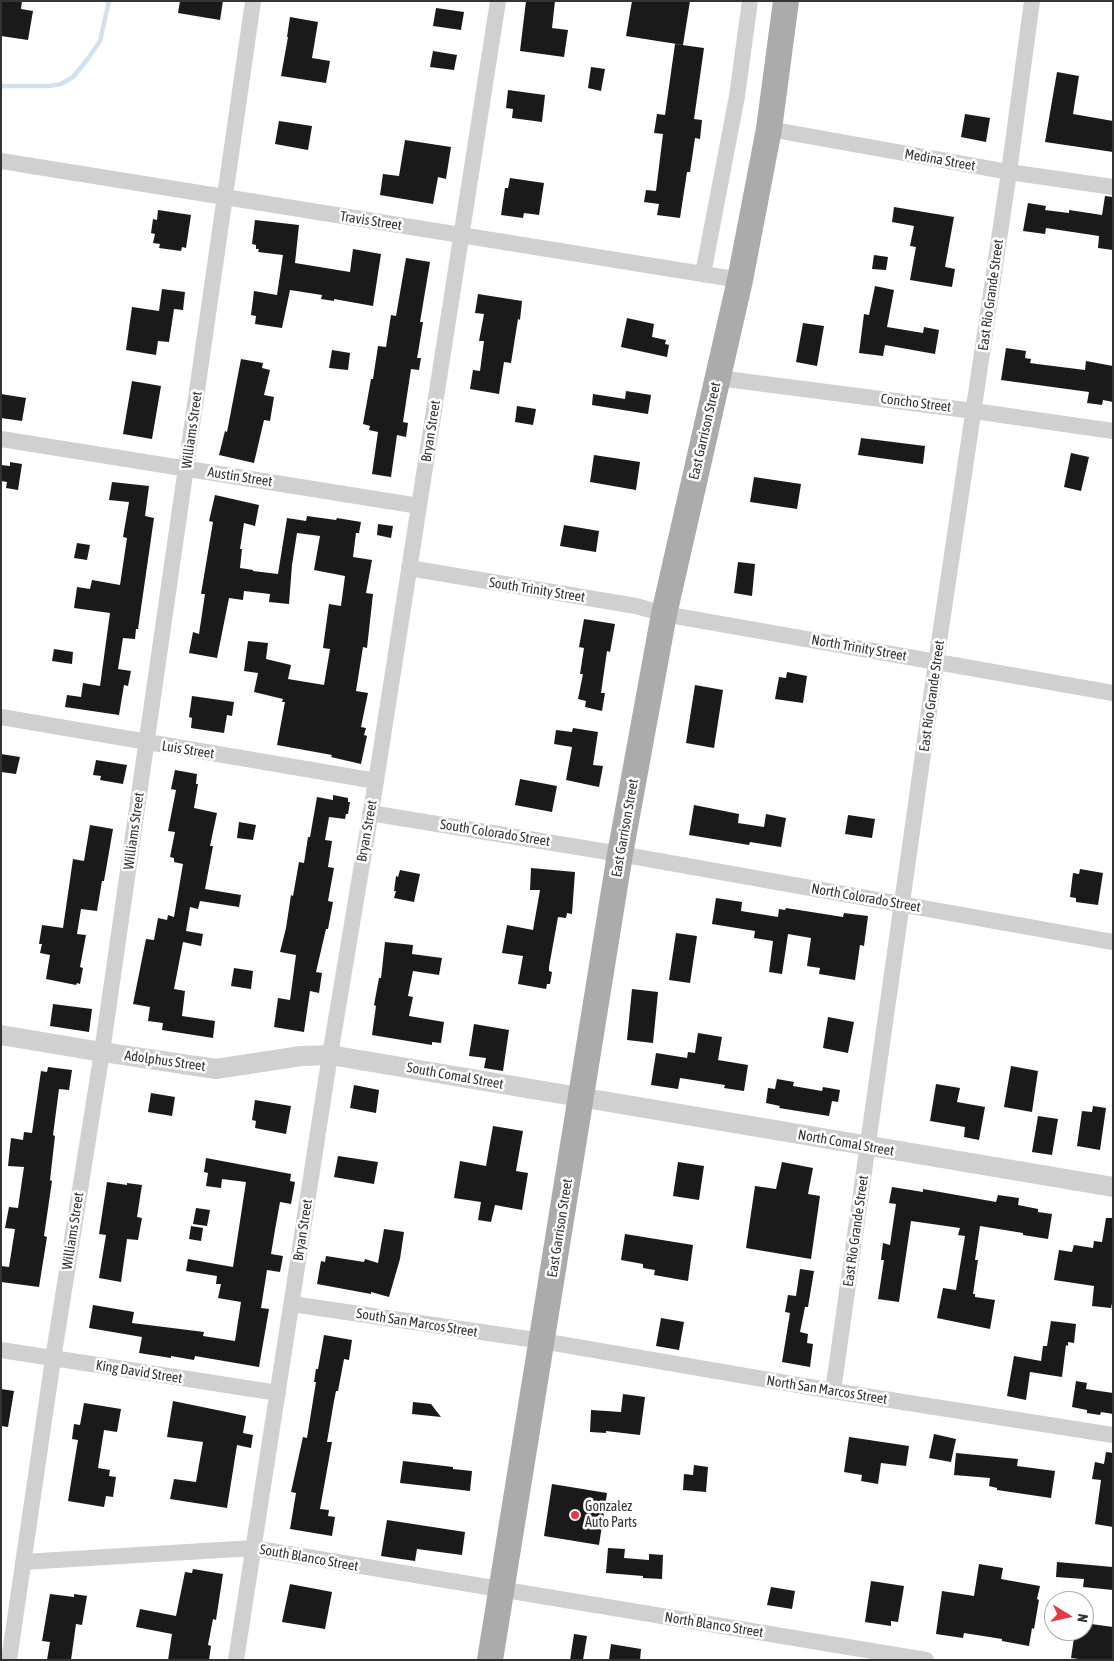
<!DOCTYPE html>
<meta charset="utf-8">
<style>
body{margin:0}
#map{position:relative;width:1114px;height:1661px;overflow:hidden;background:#fff;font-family:"Asap Condensed",sans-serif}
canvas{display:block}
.frame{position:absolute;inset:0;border:2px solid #333;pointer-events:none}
.north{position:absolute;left:1044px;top:1591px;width:50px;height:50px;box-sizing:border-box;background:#fff;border:1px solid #adadad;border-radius:50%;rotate:99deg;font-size:14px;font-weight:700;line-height:20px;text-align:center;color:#333}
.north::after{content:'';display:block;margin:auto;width:18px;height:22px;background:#e63946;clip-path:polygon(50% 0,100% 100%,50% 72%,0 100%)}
</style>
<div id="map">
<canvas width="1114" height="1661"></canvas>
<div class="frame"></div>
<div class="north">N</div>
</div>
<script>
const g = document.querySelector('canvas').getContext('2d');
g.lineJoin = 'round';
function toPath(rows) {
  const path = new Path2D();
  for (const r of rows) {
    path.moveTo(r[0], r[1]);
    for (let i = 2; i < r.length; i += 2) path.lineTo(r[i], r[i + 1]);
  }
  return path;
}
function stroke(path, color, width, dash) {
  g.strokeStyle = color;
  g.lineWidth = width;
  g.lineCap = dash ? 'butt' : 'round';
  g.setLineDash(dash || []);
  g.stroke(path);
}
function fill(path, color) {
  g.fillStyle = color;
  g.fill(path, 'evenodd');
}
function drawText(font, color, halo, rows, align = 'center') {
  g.font = font + ' "Asap Condensed",sans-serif';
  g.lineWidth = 5;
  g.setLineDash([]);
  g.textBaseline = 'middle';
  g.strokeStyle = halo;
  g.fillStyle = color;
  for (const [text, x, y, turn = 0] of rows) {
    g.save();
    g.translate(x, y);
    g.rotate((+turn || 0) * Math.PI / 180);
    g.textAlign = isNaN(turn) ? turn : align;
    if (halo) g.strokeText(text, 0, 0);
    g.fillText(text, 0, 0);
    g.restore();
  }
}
const stream = toPath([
 [1,86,49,86,61,84,73,77,87,60,100,41,109,1]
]);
const building = toPath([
 [1,1,22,1,21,9,33,11,28,40,1,36],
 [180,1,223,1,220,20,178,13],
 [526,1,555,1,552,28,568,30,564,57,520,51],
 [632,1,690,1,683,45,626,36],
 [436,8,464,12,461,30,433,26],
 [290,17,318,22,312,58,330,61,326,83,281,76,288,37,287,37],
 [675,44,704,48,694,119,702,120,700,139,695,138,690,172,687,172,680,218,657,215,659,204,644,202,646,190,656,191,663,134,654,133,657,114,665,115],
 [433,51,457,55,454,70,430,67],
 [591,67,605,69,601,91,588,88],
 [1057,72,1079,76,1073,114,1113,121,1113,152,1045,142],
 [508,90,545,95,542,122,512,118,513,109,506,108],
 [965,114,990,118,986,142,961,137],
 [279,121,312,126,308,150,275,144],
 [405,140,451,147,446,179,438,177,433,204,380,195,383,174,399,176],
 [510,178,544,183,539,215,524,213,523,218,501,215,505,188,508,188],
 [1105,196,1113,197,1113,250,1098,248,1099,236,1046,228,1045,234,1023,231,1028,203,1046,206,1045,210,1069,213,1069,210,1102,215],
 [894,207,954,217,945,267,955,269,952,287,910,280,916,247,910,246,914,226,892,222],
 [158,210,191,215,186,248,182,247,181,251,159,248,160,244,153,243,155,234,151,233,153,219,157,220],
 [255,220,299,225,295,263,350,272,353,249,381,254,373,306,334,299,334,301,321,299,322,295,290,290,282,328,255,324,256,316,251,315,254,291,277,295,283,255,258,252,259,249,256,249,256,245,252,244],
 [874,255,888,257,886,270,872,269],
 [406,258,430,262,420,322,423,322,418,353,417,358,421,358,419,370,411,369,403,422,408,423,406,437,397,435,391,477,372,474,378,432,369,430,370,426,363,424,371,379,373,379,378,346,386,347,391,315,396,316],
 [875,286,894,290,887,327,923,333,924,327,939,330,935,354,885,345,883,356,859,353,864,314,869,315],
 [162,289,185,292,183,310,174,309,169,342,158,341,156,355,126,350,132,307,159,311],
 [478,294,522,301,520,320,518,319,511,363,504,362,499,394,470,389,473,370,480,371,484,341,479,341,484,314,475,313],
 [627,318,654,324,652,337,666,340,665,344,669,345,667,357,621,347],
 [803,323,824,326,817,366,796,362],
 [1006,348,1026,351,1025,358,1031,359,1030,363,1037,364,1085,370,1086,361,1113,366,1113,402,1103,400,1102,405,1087,403,1089,392,1001,380],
 [332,350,350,353,348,370,329,368],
 [241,359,263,363,262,368,270,370,264,395,274,397,270,421,264,420,254,463,219,455,225,431,227,432],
 [132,381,161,386,152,439,123,434],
 [626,391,651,395,648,414,592,405,593,394,625,399],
 [1,394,26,398,22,421,1,418],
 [517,406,536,409,533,425,515,422],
 [861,438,925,446,923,464,858,455],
 [1071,453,1089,457,1081,491,1064,487],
 [594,455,640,462,636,490,590,482],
 [10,462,22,464,18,490,6,488,7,482,1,481,1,465,10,466],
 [754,477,801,484,797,509,750,502],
 [112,482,149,486,145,516,154,518,138,629,136,629,135,639,123,638,118,669,131,671,128,686,124,685,119,715,65,707,67,695,81,697,83,683,100,686,110,613,74,608,77,587,90,589,92,580,120,585,127,538,123,537,129,502,109,500],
 [215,495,259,505,255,526,244,523,240,549,242,549,240,568,253,570,253,571,278,574,287,518,306,521,307,516,336,520,337,518,361,522,359,533,356,533,353,557,372,560,366,593,373,594,367,648,363,647,356,691,368,693,361,727,366,728,364,735,367,736,361,764,331,757,332,755,277,745,285,702,282,702,283,699,254,692,258,673,244,671,248,641,268,643,266,659,291,665,288,679,324,685,330,649,323,648,329,604,341,606,345,576,314,570,320,536,297,533,292,565,289,604,269,602,270,594,244,591,243,600,229,598,217,658,189,653,193,632,199,634,205,594,201,594,213,522,209,521],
 [378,524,393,526,391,538,377,535],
 [564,525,599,531,596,552,560,546],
 [77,543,90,545,87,560,74,558],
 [738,562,755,564,752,596,734,593],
 [584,619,615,624,610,652,607,651,601,693,605,693,602,711,585,707,586,701,578,699,583,674,580,674,584,648,579,647],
 [54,649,73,652,72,664,52,661],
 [787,672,807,676,803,703,775,699,779,677,786,678],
 [695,685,723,690,714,748,686,743],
 [192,696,234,702,232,716,227,715,224,733,191,728,192,718,189,717],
 [573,728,598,732,593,765,603,766,599,787,566,780,572,747,554,744,556,730,572,732],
 [1,754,20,757,16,774,1,772],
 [96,760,127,765,123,784,100,780,101,776,93,775],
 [175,770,197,774,196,784,198,784,194,808,217,813,210,846,213,846,205,889,241,895,239,907,200,901,198,909,190,907,186,931,203,934,201,946,183,942,174,989,185,991,182,1016,215,1021,213,1038,162,1030,163,1023,148,1021,150,1007,133,1004,146,939,154,940,158,918,167,920,168,915,174,917,183,864,174,862,174,858,170,857,175,832,168,831,176,790,171,789],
 [520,779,557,786,552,812,515,805],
 [333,795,348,798,348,802,350,802,348,814,346,814,345,819,329,817,325,840,332,841,328,867,334,868,328,901,333,902,328,929,326,929,316,972,322,973,319,993,310,991,304,1032,274,1027,278,998,290,1000,296,955,280,952,286,928,291,895,293,896,299,862,304,863,308,837,310,837,317,797,333,800],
 [694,805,739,814,738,823,764,827,766,814,786,818,781,847,750,842,749,845,689,835],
 [848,815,875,819,872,838,845,834],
 [239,822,256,825,253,840,237,838],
 [90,825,113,829,104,881,102,881,97,911,81,909,77,934,86,935,80,967,83,968,80,984,77,983,76,985,46,979,50,955,40,953,42,944,39,944,42,925,63,928,73,859,84,861],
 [531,868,575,872,572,914,567,913,566,918,558,917,549,967,549,971,552,972,550,984,547,984,546,989,518,984,523,956,502,953,507,925,533,930,540,890,530,890],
 [1080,869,1103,873,1098,905,1076,902,1076,898,1070,897,1073,873,1079,874],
 [400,870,420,874,414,902,394,898,396,891,394,891,396,876,398,877],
 [716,898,742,902,741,911,778,917,779,909,785,910,786,908,843,917,844,913,868,916,864,946,860,945,855,980,819,974,820,968,807,966,811,938,788,934,782,974,769,972,773,941,754,938,755,931,712,924],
 [676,933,697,936,690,983,669,980],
 [385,942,413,945,412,954,442,958,439,975,413,971,408,996,413,997,409,1016,444,1022,441,1043,432,1042,432,1045,372,1035,376,1006,374,1005,379,978,381,978],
 [234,968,253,971,251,989,231,986],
 [632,989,658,992,653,1043,627,1040],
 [53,1004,92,1009,89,1032,50,1026],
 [828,1017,854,1022,848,1053,823,1048],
 [474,1024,509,1030,503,1071,484,1068,486,1058,469,1056],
 [698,1033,722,1037,718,1060,748,1065,744,1091,724,1088,725,1085,680,1078,678,1089,651,1085,656,1053,687,1058,688,1052,695,1053],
 [1011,1066,1038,1071,1032,1112,1004,1107],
 [48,1067,72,1070,69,1090,59,1089,53,1135,55,1136,50,1180,52,1181,44,1236,47,1237,39,1287,1,1282,1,1266,9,1267,15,1229,5,1228,9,1207,18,1208,24,1167,8,1166,11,1138,23,1140,24,1132,32,1133,41,1071,47,1072],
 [777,1079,794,1082,793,1086,822,1091,823,1087,840,1090,838,1102,832,1101,829,1116,779,1108,780,1106,766,1103,768,1088,775,1089],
 [936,1084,960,1088,957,1102,985,1107,979,1140,964,1137,965,1127,930,1121],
 [354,1085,379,1090,376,1113,350,1108],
 [151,1093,175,1097,172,1116,148,1112],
 [255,1100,291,1106,286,1134,255,1128,256,1121,252,1120],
 [1093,1106,1106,1108,1100,1150,1077,1146,1082,1111,1092,1112],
 [1038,1116,1058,1119,1052,1155,1032,1152],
 [493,1126,523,1131,516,1171,528,1173,522,1210,495,1205,491,1222,478,1220,481,1202,454,1198,460,1161,486,1166],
 [338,1156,378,1162,374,1184,334,1177],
 [206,1158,291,1174,290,1181,295,1182,291,1204,280,1202,275,1230,271,1254,283,1256,280,1272,267,1270,261,1308,269,1309,259,1367,195,1356,194,1360,171,1356,171,1358,139,1353,142,1337,89,1328,93,1305,134,1312,132,1323,204,1332,203,1336,235,1341,241,1302,218,1298,221,1284,216,1284,217,1276,186,1271,188,1259,233,1267,246,1182,222,1179,221,1188,206,1186,208,1173,204,1172],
 [678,1162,704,1166,699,1200,673,1196],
 [782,1162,813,1168,808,1194,820,1196,811,1259,746,1248,755,1186,776,1189],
 [107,1182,127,1185,127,1183,142,1185,137,1217,142,1218,138,1240,127,1239,121,1282,99,1278,106,1235,99,1234],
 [892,1187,923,1192,923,1189,996,1202,998,1195,1019,1198,1018,1205,1038,1209,1038,1212,1052,1214,1048,1239,1023,1235,1023,1233,980,1226,975,1260,978,1260,973,1294,975,1294,975,1297,995,1300,990,1329,937,1318,943,1288,956,1290,965,1236,958,1235,960,1228,911,1221,899,1302,878,1299,884,1260,881,1260,883,1243,890,1245,896,1204,889,1203],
 [196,1208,210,1210,207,1226,193,1224],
 [1106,1218,1113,1218,1113,1298,1111,1308,1092,1306,1094,1286,1054,1280,1059,1250,1072,1252,1074,1245,1093,1248,1094,1241,1102,1242],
 [191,1226,203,1228,201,1241,189,1239],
 [384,1229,404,1232,400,1259,389,1297,371,1292,371,1294,317,1284,321,1261,325,1262,326,1256,364,1262,365,1259,378,1263],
 [625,1234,693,1245,688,1281,654,1275,655,1270,643,1268,643,1264,621,1260],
 [800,1269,814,1271,808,1307,805,1307,800,1332,808,1334,807,1343,813,1344,810,1367,782,1362,790,1313,785,1312,788,1295,796,1296],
 [661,1318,684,1322,679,1350,656,1346],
 [1051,1321,1076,1324,1074,1343,1068,1342,1068,1346,1066,1345,1062,1377,1030,1372,1026,1400,1007,1396,1014,1356,1041,1361,1043,1346,1047,1346],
 [324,1335,352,1340,349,1360,344,1359,338,1391,336,1391,334,1401,327,1442,332,1442,320,1509,329,1510,328,1516,335,1517,332,1536,290,1529,296,1493,291,1492,303,1437,307,1438,316,1382,314,1382,316,1369,318,1369],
 [1076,1381,1087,1383,1086,1389,1113,1393,1113,1414,1101,1412,1100,1415,1087,1413,1087,1410,1072,1407],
 [1,1389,14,1391,8,1427,1,1426],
 [623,1394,645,1397,640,1435,606,1431,606,1433,590,1432,591,1410,621,1412],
 [173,1401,246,1416,243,1433,253,1435,251,1448,237,1445,227,1508,170,1499,174,1479,196,1482,203,1442,167,1437],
 [413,1402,431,1404,441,1417,412,1414],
 [84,1403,121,1409,117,1432,104,1430,98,1468,110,1470,109,1476,116,1477,113,1497,106,1496,104,1507,68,1501,78,1440,72,1439,74,1424,80,1425],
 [934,1434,956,1439,951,1462,929,1458],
 [849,1437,909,1446,906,1466,881,1463,878,1484,861,1481,862,1475,844,1472],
 [1106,1452,1113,1453,1113,1527,1095,1524,1101,1480,1092,1479,1095,1462,1104,1464],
 [956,1453,1018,1459,1017,1466,1055,1471,1051,1498,997,1490,997,1488,989,1486,990,1478,954,1475],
 [403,1461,453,1467,453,1469,472,1471,470,1491,400,1483],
 [694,1465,708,1467,706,1492,683,1490,684,1474,693,1475],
 [552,1484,607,1493,599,1545,544,1536],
 [387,1520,465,1532,462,1555,417,1549,415,1561,381,1556],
 [608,1548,625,1549,624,1558,649,1560,649,1554,663,1555,662,1579,643,1578,643,1576,606,1573],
 [1057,1562,1113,1567,1113,1590,1083,1587,1084,1579,1056,1577],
 [979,1564,1003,1568,1001,1579,1040,1586,1037,1599,1039,1600,1034,1629,1032,1628,1029,1646,1002,1641,1002,1639,964,1633,963,1638,936,1634,942,1591,974,1596],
 [193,1569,223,1574,216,1620,213,1619,208,1645,211,1646,209,1660,168,1660,172,1634,136,1627,140,1609,176,1616,185,1572,192,1573],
 [871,1581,904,1586,898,1622,891,1621,891,1626,865,1622],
 [290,1584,332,1592,325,1629,282,1622],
 [771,1587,795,1591,792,1609,767,1605],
 [50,1594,74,1597,74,1594,87,1596,82,1625,76,1624,71,1660,47,1660,50,1642,42,1641],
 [1084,1623,1113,1627,1113,1660,1086,1660,1071,1658,1075,1631,1084,1631],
 [574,1634,587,1636,583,1660,570,1660],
 [611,1644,641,1649,640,1660,609,1660]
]);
const minor = toPath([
 [769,129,1009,172,1113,187],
 [1,161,740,280],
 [703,274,737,96,750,1],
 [718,378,974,411,1113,431],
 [1,439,419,506],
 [409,568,636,606,664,614,1113,693],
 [1,717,376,781],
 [370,813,620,854,1113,942],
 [292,1304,542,1341,833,1391,1113,1435],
 [1,1350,278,1393],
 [833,1391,936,662,1009,172,1032,1],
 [24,1562,253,1548,926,1660],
 [9,1660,53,1359,102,1052,253,1],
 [236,1660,330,1055,376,781,498,1]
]);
const tertiary = toPath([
 [1,1035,102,1052,216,1069,301,1056,330,1055,1113,1187]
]);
const primary = toPath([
 [490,1660,620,854,664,614,740,280,769,129,786,1]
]);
const markers = [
 [575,1515,5,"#e63946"]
];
const streetNames = [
 ["Medina Street",940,160,10],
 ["Travis Street",371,221,9],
 ["East Río Grande Street",991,295,-82],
 ["Concho Street",916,403,7],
 ["Williams Street",192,430,-82],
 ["Bryan Street",431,431,-81],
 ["East Garrison Street",705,431,-77],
 ["Austin Street",240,477,9],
 ["South Trinity Street",537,590,9],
 ["North Trinity Street",859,648,10],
 ["East Río Grande Street",932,696,-82],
 ["Luis Street",188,750,9],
 ["East Garrison Street",625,828,-80],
 ["Williams Street",134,831,-82],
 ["Bryan Street",367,831,-80],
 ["South Colorado Street",495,833,9],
 ["North Colorado Street",866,898,10],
 ["Adolphus Street",165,1061,8],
 ["South Comal Street",455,1076,10],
 ["North Comal Street",846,1143,10],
 ["East Garrison Street",560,1228,-81],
 ["Bryan Street",303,1230,-81],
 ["Williams Street",73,1231,-81],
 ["East Río Grande Street",856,1231,-82],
 ["South San Marcos Street",417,1323,9],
 ["King David Street",139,1372,9],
 ["North San Marcos Street",827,1390,9],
 ["South Blanco Street",309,1558,10],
 ["North Blanco Street",714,1625,9]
];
const poiNames = [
 ["Gonzalez",585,1507],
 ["Auto Parts",585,1523]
];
stroke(stream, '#cfe2ee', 4.5);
fill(building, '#1a1a1a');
stroke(minor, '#d0d0d0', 16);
stroke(tertiary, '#d0d0d0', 20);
stroke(primary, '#ababab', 26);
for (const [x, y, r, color] of markers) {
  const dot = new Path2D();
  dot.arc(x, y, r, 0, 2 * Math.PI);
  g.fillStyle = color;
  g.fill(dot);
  stroke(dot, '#fff', 2);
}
drawText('14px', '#333', '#fff', streetNames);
drawText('14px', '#333', '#fff', poiNames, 'left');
</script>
